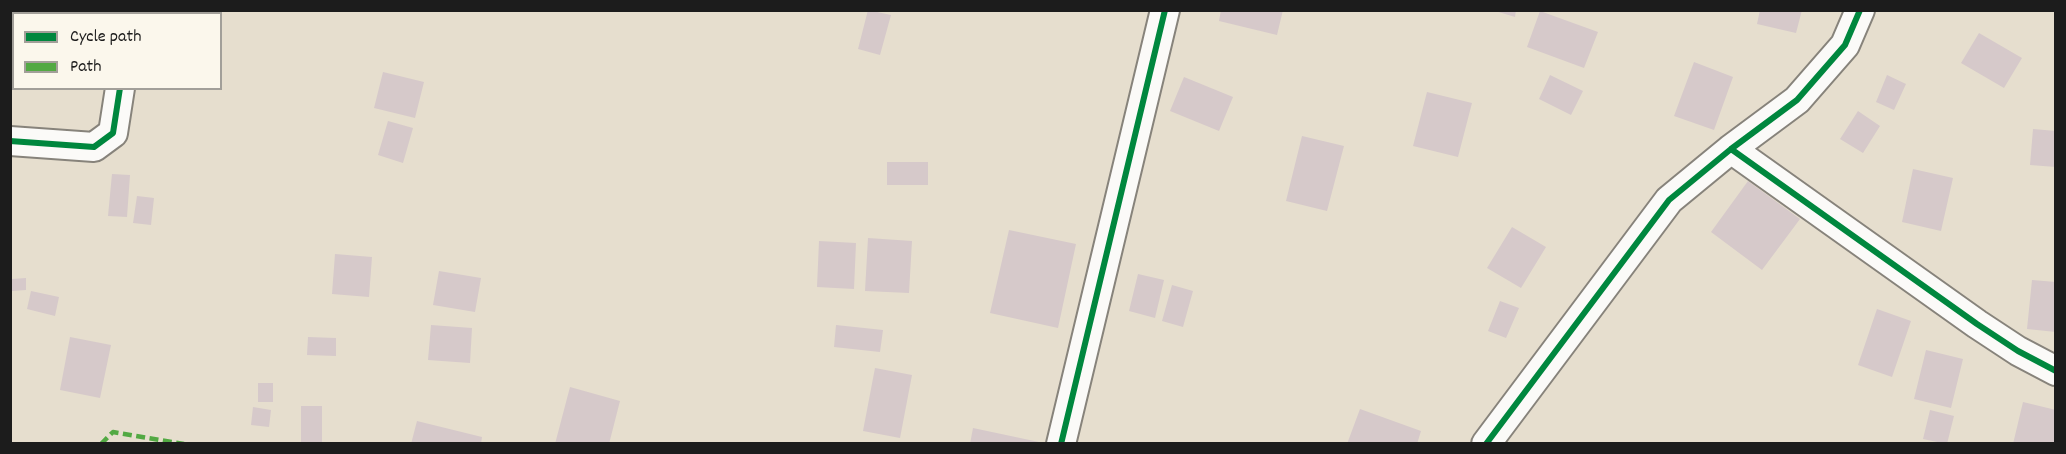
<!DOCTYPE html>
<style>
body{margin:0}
#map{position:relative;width:2066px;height:454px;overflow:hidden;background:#e6dece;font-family:Dekko,sans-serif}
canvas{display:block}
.frame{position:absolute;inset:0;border:12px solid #1c1c1c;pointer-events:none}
.legend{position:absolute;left:12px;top:12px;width:210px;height:78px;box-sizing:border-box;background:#fbf7ec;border:2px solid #a29f99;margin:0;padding:8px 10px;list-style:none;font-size:18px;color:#1c1c1c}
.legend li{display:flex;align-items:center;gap:12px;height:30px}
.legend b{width:30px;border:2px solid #a29f99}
</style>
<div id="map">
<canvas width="2066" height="454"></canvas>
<div class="frame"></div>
<ul class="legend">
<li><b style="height:8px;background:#00873e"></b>Cycle path</li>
<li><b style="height:8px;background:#52a943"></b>Path</li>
</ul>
</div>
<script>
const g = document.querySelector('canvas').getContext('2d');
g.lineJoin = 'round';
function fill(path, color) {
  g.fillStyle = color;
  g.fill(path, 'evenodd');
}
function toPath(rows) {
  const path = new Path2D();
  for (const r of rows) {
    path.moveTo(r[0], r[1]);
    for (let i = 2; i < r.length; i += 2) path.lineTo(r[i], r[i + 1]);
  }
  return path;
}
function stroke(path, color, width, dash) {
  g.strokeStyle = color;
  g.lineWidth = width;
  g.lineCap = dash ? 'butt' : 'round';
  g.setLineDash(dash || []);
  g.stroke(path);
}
const building = toPath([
 [868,10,891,15,880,55,858,49],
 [1221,10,1283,10,1277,35,1219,21],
 [1492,10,1516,10,1515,17],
 [1760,10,1802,10,1796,33,1757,24],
 [1540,11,1598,32,1584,68,1527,47],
 [1979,33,2022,58,2004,88,1961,63],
 [1694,62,1733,77,1714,130,1674,116],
 [383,72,424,82,415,118,374,108],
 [1550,75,1583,91,1571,115,1539,99],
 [1887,75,1906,84,1894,110,1876,102],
 [1184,77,1233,97,1219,131,1170,111],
 [1427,92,1472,103,1458,157,1413,146],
 [1858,111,1880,126,1863,153,1840,139],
 [388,121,413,128,403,163,378,155],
 [2033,129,2056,131,2056,167,2030,165],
 [1302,136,1344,146,1327,211,1286,201],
 [887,162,928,162,928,185,887,185],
 [1913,169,1953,178,1941,231,1902,222],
 [112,174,130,175,127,217,108,216],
 [1748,181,1800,219,1762,270,1711,232],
 [137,196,154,198,151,225,133,223],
 [1512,227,1546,247,1521,288,1487,268],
 [1009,230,1076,244,1058,328,990,313],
 [868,238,912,241,909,293,865,291],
 [819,241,856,243,854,289,817,287],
 [335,254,372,257,369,297,332,294],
 [439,271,481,278,475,312,433,305],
 [1138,274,1164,280,1155,318,1129,311],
 [26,278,26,290,12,291,12,279],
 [2032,280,2056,282,2056,332,2027,329],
 [1172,285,1193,291,1183,327,1162,321],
 [31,291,59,297,55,316,27,309],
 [1500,301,1519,308,1506,338,1488,331],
 [1877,309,1911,321,1892,377,1858,365],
 [431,325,472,328,470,363,428,360],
 [836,325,883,330,880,352,834,347],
 [70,337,111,345,100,398,60,390],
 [308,337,336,338,336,356,307,355],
 [1926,350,1963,359,1951,408,1914,399],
 [875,368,912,375,900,438,863,431],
 [258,383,273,383,273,402,258,402],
 [570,387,620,401,609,444,555,444],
 [2023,402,2056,410,2054,444,2013,444],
 [301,406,322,406,322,444,301,444],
 [253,407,271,410,269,427,251,425],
 [1360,409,1421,431,1417,444,1347,444],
 [1930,410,1954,416,1947,444,1923,439],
 [417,421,482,437,481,444,411,444],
 [973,428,1039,442,1039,444,970,444]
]);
const minor = toPath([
 [131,14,131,10],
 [10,141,94,147,113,133,120,88],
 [1731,149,1977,324,2018,351,2056,371],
 [1061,444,1165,10],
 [1486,444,1669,200,1731,149,1797,100,1845,45,1860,10]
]);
const quiet = toPath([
 [101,444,113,432,184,444]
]);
const cycleway = toPath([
 [10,141,94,147,113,133,120,88],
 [1731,149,1977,324,2018,351,2056,371],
 [1061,444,1165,10],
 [1486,444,1669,200,1731,149,1797,100,1845,45,1860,10]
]);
fill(building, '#d6c9ca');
stroke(minor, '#87837b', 32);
stroke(minor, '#fbfaf8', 28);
stroke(quiet, '#52a943', 4.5, [9, 4.5]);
stroke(cycleway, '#00873e', 6);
</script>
